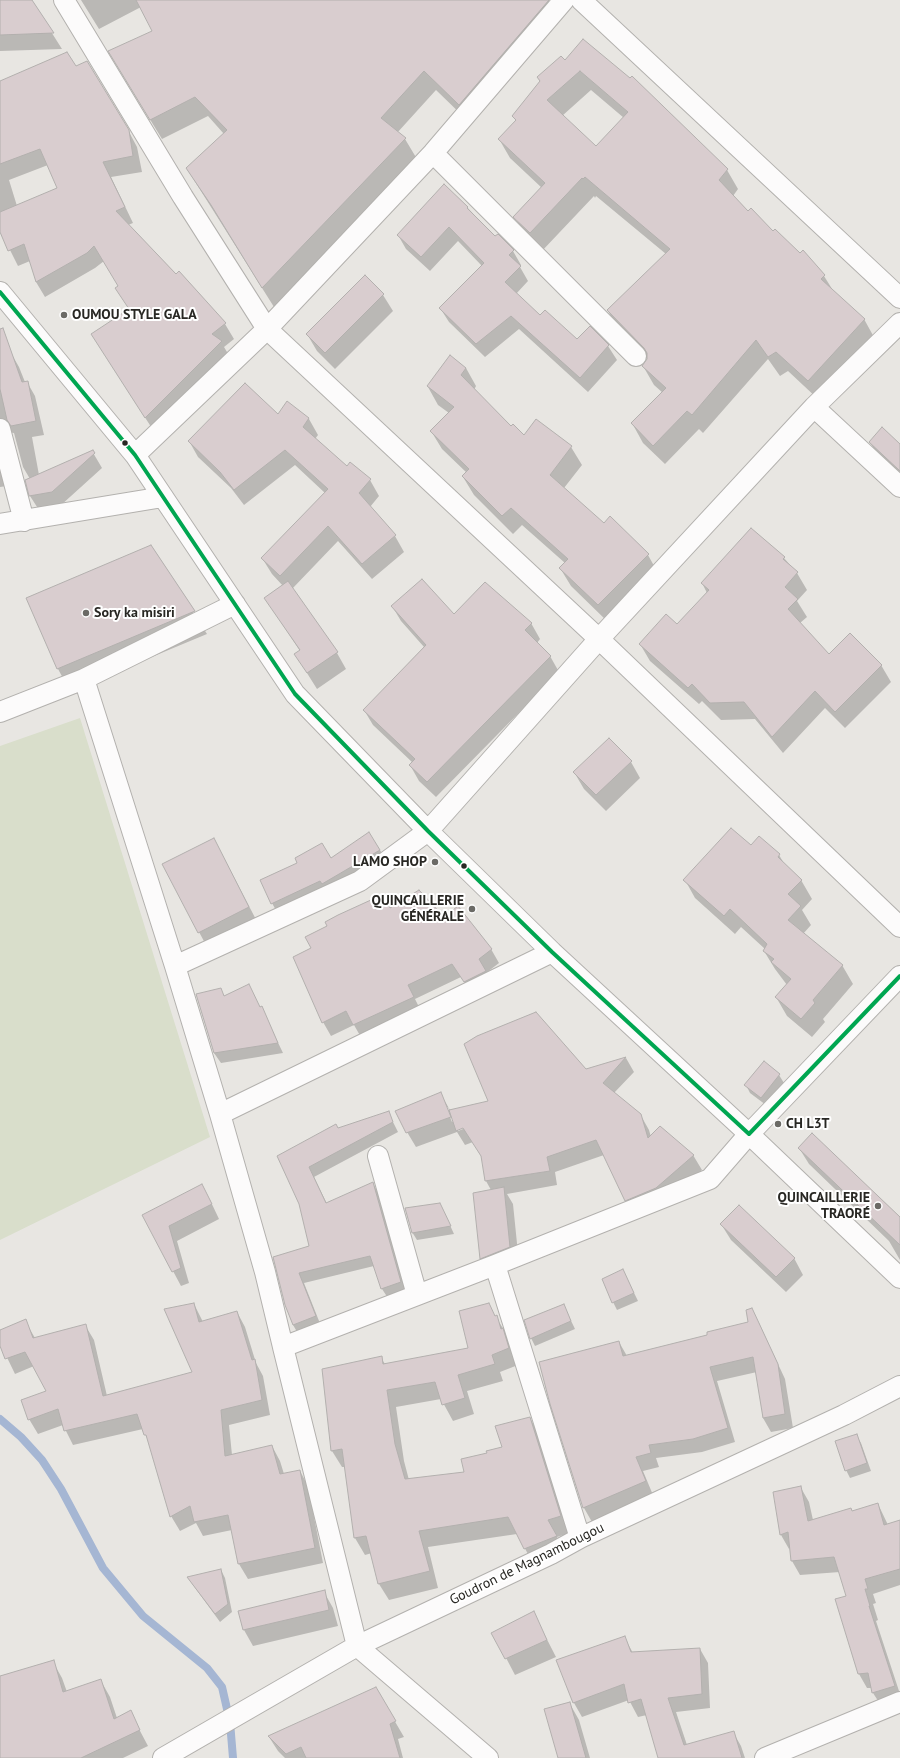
<!DOCTYPE html>
<meta charset="utf-8">
<style>
body{margin:0}
canvas{display:block;background:#e8e6e2}
</style>
<canvas width="900" height="1758"></canvas>
<script>
const g = document.querySelector('canvas').getContext('2d');
g.lineJoin = 'round';
function fill(path, color) {
  g.fillStyle = color;
  g.fill(path, 'evenodd');
}
function toPath(rows) {
  const path = new Path2D();
  for (const r of rows) {
    path.moveTo(r[0], r[1]);
    for (let i = 2; i < r.length; i += 2) path.lineTo(r[i], r[i + 1]);
  }
  return path;
}
function stroke(path, color, width, dash) {
  g.strokeStyle = color;
  g.lineWidth = width;
  g.lineCap = dash ? 'butt' : 'round';
  g.setLineDash(dash || []);
  g.stroke(path);
}
function drawText(font, color, halo, rows, align = 'center') {
  g.font = font + ' "PT Sans",sans-serif';
  g.lineWidth = 4;
  g.setLineDash([]);
  g.textBaseline = 'middle';
  g.strokeStyle = halo;
  g.fillStyle = color;
  for (const [text, x, y, turn = 0] of rows) {
    g.save();
    g.translate(x, y);
    g.rotate((+turn || 0) * Math.PI / 180);
    g.textAlign = isNaN(turn) ? turn : align;
    if (halo) g.strokeText(text, 0, 0);
    g.fillText(text, 0, 0);
    g.restore();
  }
}
const green = toPath([
 [80,718,210,1137,0,1240,0,746]
]);
const shadow = toPath([
 [0,0,31,0,62,49,0,51],
 [81,0,548,0,560,20,471,124,436,90,397,133,405,139,417,159,274,307,187,169,224,134,208,116,162,139,121,72,154,31,141,7,99,29],
 [583,40,727,170,738,189,733,196,748,213,800,254,803,251,824,276,834,292,864,319,875,339,819,400,788,371,780,376,768,359,703,433,699,429,665,464,643,443,632,423,663,393,654,385,643,366,648,359,619,330,608,311,666,254,596,196,595,198,594,196,541,252,526,237,515,217,542,188,510,158,499,139,516,121,513,116,541,82,538,77,565,62],
 [591,90,624,118,596,148,562,116],
 [75,68,128,130,137,147,142,172,111,177,133,223,128,225,225,324,234,339,224,347,230,357,155,433,101,349,129,310,119,287,104,261,95,268,45,297,36,282,30,261,18,266,0,230,0,82],
 [48,165,59,188,17,206,9,180],
 [467,207,495,238,498,235,513,251,521,265,520,267,528,281,516,294,540,317,577,341,590,328,608,346,617,360,588,392,519,329,485,357,449,322,440,308,482,266,458,241,430,271,406,249,398,235],
 [365,276,383,295,393,311,335,369,317,351,307,334],
 [11,353,19,367,25,382,27,382,35,396,44,435,32,437,39,475,92,451,102,468,60,506,39,510,30,496,26,480,30,479,23,467,14,433,6,432,0,435,0,356],
 [466,368,476,386,474,390,511,428,524,436,536,420,571,447,582,465,564,488,604,524,648,555,658,573,609,623,571,586,560,568,565,563,522,525,513,534,474,495,463,477,467,473,442,449,431,431,449,413,438,405,428,387],
 [287,403,309,419,318,435,315,439,347,468,370,480,379,496,370,507,395,536,404,552,372,579,338,541,292,589,337,653,346,669,317,689,295,654,300,651,265,598,283,586,272,574,262,558,325,493,295,465,244,505,231,488,198,457,189,441,278,415],
 [870,442,900,445,900,478,879,458],
 [0,460,7,486,0,487],
 [151,547,207,634,70,691,58,669,28,598],
 [784,558,797,573,807,590,797,601,807,617,800,623,829,655,881,665,891,682,845,728,825,708,783,753,755,719,721,720,702,701,699,704,650,661,640,644,677,626,707,593,702,583],
 [392,606,454,616,531,623,540,639,537,643,550,656,559,672,436,797,419,781,410,765,413,763,373,725,364,710,424,647,401,621],
 [631,762,640,778,606,811,584,789,574,772],
 [214,839,262,931,212,956,199,932],
 [751,847,779,855,785,865,801,880,812,899,802,910,811,925,803,934,842,965,853,984,823,1019,825,1022,812,1037,787,1016,776,997,787,985,775,969,764,951,765,949,741,927,735,934,695,898,685,880],
 [380,850,388,864,280,918,272,903,299,864,331,860],
 [383,895,391,909,444,918,491,949,499,963,486,973,473,996,461,977,415,999,421,1011,362,1039,354,1025,331,1036,323,1022,312,949],
 [220,989,224,997,261,1007,283,1053,221,1063,214,1053],
 [626,1058,634,1072,614,1093,640,1114,649,1130,651,1137,693,1155,702,1170,664,1203,634,1215,604,1155,555,1172,557,1185,507,1194,513,1204,519,1263,490,1274,481,1258,491,1190,486,1181,482,1157,473,1142,465,1145,457,1132,416,1147,407,1132,440,1093,450,1110,490,1102],
 [446,1107,448,1107,454,1121,452,1122],
 [468,1127,458,1131,458,1129],
 [764,1063,779,1075,784,1083,766,1105,750,1093,746,1085],
 [388,1112,398,1132,314,1177,327,1204,373,1183,378,1193,406,1292,388,1298,382,1289,374,1266,304,1283,321,1326,299,1335,293,1325,274,1258,311,1247,300,1204,278,1157,338,1129],
 [799,1148,900,1219,900,1260,889,1241,809,1164],
 [210,1200,219,1219,177,1241,189,1283,181,1286,143,1215],
 [444,1212,454,1234,417,1240,412,1232],
 [721,1224,794,1258,803,1275,786,1292,731,1240],
 [623,1270,638,1301,617,1310,613,1302],
 [194,1304,203,1322,237,1312,245,1327,256,1363,263,1376,270,1415,229,1425,232,1455,272,1446,280,1461,284,1474,300,1471,308,1486,323,1563,248,1579,239,1564,232,1530,203,1536,196,1523,180,1531,171,1516,150,1444,143,1429,73,1445,63,1425,38,1434,29,1419,48,1391,34,1366,15,1374,0,1343,0,1331,25,1321,35,1338,85,1325,94,1340,107,1396,194,1373],
 [488,1305,506,1333,518,1365,500,1372,503,1381,467,1391,474,1414,453,1421,441,1399,396,1407,404,1461,409,1480,466,1473,488,1454,503,1447,530,1418,539,1435,570,1533,557,1537,566,1553,534,1565,517,1534,428,1547,438,1588,389,1600,379,1584,372,1553,365,1555,355,1538,345,1467,342,1467,332,1451,323,1370,381,1358,385,1364,469,1349],
 [564,1306,575,1329,535,1346,531,1338],
 [759,1323,785,1379,793,1428,771,1432,763,1418,757,1372,717,1381,735,1442,702,1452,656,1458,659,1467,643,1471,653,1495,592,1522,584,1508,551,1404,619,1342,627,1356],
 [856,1435,861,1443,871,1471,850,1478,846,1470],
 [801,1488,809,1502,813,1520,852,1512,878,1504,888,1525,900,1521,900,1585,873,1594,876,1603,873,1604,878,1620,876,1621,900,1694,882,1707,873,1693,872,1688,867,1688,859,1674,836,1600,847,1596,840,1572,800,1575,792,1561,790,1548,789,1549,781,1535],
 [221,1570,225,1578,232,1612,220,1622,188,1578],
 [324,1592,333,1608,338,1626,253,1646,244,1630],
 [533,1612,556,1657,515,1675,493,1633],
 [624,1637,633,1653,700,1649,708,1663,710,1708,676,1712,687,1745,733,1732,741,1746,745,1758,659,1758,647,1715,638,1717,629,1700,582,1717,574,1703,558,1661],
 [53,1662,62,1678,67,1692,101,1681,110,1697,117,1718,130,1712,148,1746,123,1758,0,1758,0,1676],
 [376,1689,404,1737,398,1739,403,1758,285,1758,278,1751,269,1737],
 [570,1704,579,1720,590,1758,559,1758]
]);
const stream = toPath([
 [0,1419,21,1437,42,1460,61,1489,103,1568,143,1616,207,1668,222,1687,230,1722,233,1758]
]);
const building = toPath([
 [0,0,32,0,54,33,0,35,0,0],
 [136,0,549,0,459,105,424,71,381,118,406,138,262,288,211,205,186,168,227,130,195,97,150,120,108,51,152,31,136,0],
 [583,39,630,78,632,76,728,169,719,180,748,211,751,208,773,231,775,229,800,253,803,250,825,275,821,279,865,319,808,381,776,352,768,357,756,340,692,415,687,411,653,446,631,423,666,388,642,366,647,359,647,353,644,348,607,310,670,249,585,177,583,179,582,178,530,233,513,217,545,183,498,139,516,120,512,116,540,81,537,77,561,56,565,60,583,39],
 [580,71,628,112,596,146,547,100,580,71],
 [67,52,76,66,87,61,129,130,133,156,103,162,125,207,116,211,176,274,179,271,226,323,212,334,222,341,145,418,91,334,129,309,115,288,118,286,94,246,87,253,36,282,24,244,8,251,0,232,0,212,57,188,40,149,0,164,0,81,67,52],
 [444,184,468,207,467,208,495,236,498,234,514,250,509,255,521,266,505,282,540,315,545,310,577,339,590,326,609,345,580,378,511,316,476,344,439,308,484,263,449,227,421,257,397,235,444,184],
 [365,275,384,294,325,353,306,334,365,275],
 [3,328,22,382,28,381,36,421,11,426,7,420,0,389,0,329,3,328],
 [450,355,466,368,461,375,511,426,513,424,524,435,536,419,572,446,550,475,604,523,610,516,649,554,598,605,559,568,568,559,511,508,502,516,462,476,469,469,430,431,454,407,427,386,450,355],
 [245,383,278,414,287,401,309,418,303,427,347,466,350,462,371,479,359,493,396,535,362,564,328,526,280,576,261,558,328,489,285,450,234,490,220,472,188,441,245,383],
 [882,427,900,444,900,471,869,442,882,427],
 [93,450,95,453,52,492,29,496,25,480,93,450],
 [751,528,785,557,783,559,798,572,785,587,798,599,788,609,829,654,850,633,882,665,835,712,815,691,772,737,744,702,710,703,692,684,688,688,639,644,666,614,677,624,709,590,701,583,751,528],
 [151,545,195,611,57,669,26,598,151,545],
 [422,579,454,614,485,582,532,623,525,630,551,656,427,782,409,765,415,759,363,710,426,645,391,606,422,579],
 [288,581,338,652,307,673,294,654,300,650,264,598,288,581],
 [609,738,632,761,596,795,573,772,609,738],
 [731,828,751,845,759,836,780,854,778,857,802,880,788,894,801,906,788,920,843,965,813,1000,815,1003,801,1019,775,997,791,979,771,962,774,959,763,951,767,944,730,909,724,916,683,880,731,828],
 [369,832,380,850,322,884,320,881,271,904,260,880,297,863,295,858,322,843,331,858,369,832],
 [214,838,249,907,198,933,162,864,214,838],
 [419,890,444,917,458,906,492,949,479,959,486,971,464,982,452,964,408,985,414,997,353,1025,346,1011,322,1023,293,957,311,948,305,937,327,926,325,922,338,915,384,894,390,908,419,890],
 [249,984,260,1007,262,1006,278,1043,214,1053,196,994,221,988,224,996,249,984],
 [536,1012,586,1069,626,1057,603,1083,641,1114,648,1138,660,1126,694,1155,656,1188,625,1201,596,1140,547,1157,550,1171,485,1181,481,1156,463,1128,456,1131,449,1110,488,1101,464,1044,477,1036,536,1012],
 [764,1061,780,1074,761,1098,744,1085,764,1061],
 [441,1092,451,1117,406,1133,395,1111,441,1092],
 [389,1111,393,1122,309,1167,326,1203,373,1182,401,1282,381,1289,370,1256,299,1273,316,1316,293,1325,285,1305,273,1257,309,1246,299,1204,277,1156,336,1124,338,1128,389,1111],
 [812,1133,900,1217,900,1245,798,1148,812,1133],
 [202,1184,212,1204,169,1226,181,1268,172,1272,142,1215,202,1184],
 [504,1187,510,1247,480,1259,473,1193,504,1187],
 [440,1203,451,1226,412,1233,405,1208,440,1203],
 [739,1205,795,1258,776,1277,720,1224,739,1205],
 [623,1269,634,1293,612,1303,602,1279,623,1269],
 [194,1303,199,1322,237,1311,252,1360,255,1359,262,1400,221,1410,225,1456,272,1445,280,1474,300,1470,315,1548,238,1564,228,1515,194,1522,190,1506,170,1517,146,1435,144,1435,137,1414,64,1431,58,1409,28,1420,21,1400,46,1391,25,1352,5,1359,0,1346,0,1330,26,1319,33,1338,86,1324,103,1396,192,1372,164,1309,194,1303],
 [489,1303,495,1316,497,1315,501,1329,503,1328,509,1348,492,1355,495,1364,458,1375,465,1398,442,1405,435,1382,387,1390,395,1444,405,1479,464,1472,461,1459,487,1453,486,1451,502,1447,495,1426,530,1417,561,1516,548,1520,557,1536,524,1549,508,1517,419,1531,430,1571,378,1584,366,1536,354,1538,342,1449,331,1451,322,1369,382,1356,383,1364,468,1348,459,1311,489,1303],
 [564,1304,571,1321,530,1339,524,1320,564,1304],
 [752,1308,778,1364,785,1414,763,1418,753,1357,710,1367,728,1428,693,1439,649,1445,651,1453,636,1457,646,1481,583,1508,550,1404,539,1362,619,1341,623,1356,707,1335,707,1332,748,1322,746,1310,752,1308],
 [857,1434,867,1463,845,1471,835,1441,857,1434],
 [801,1486,808,1521,851,1508,852,1511,878,1503,884,1525,900,1520,900,1569,865,1579,868,1589,865,1589,870,1606,869,1606,895,1686,872,1693,868,1673,858,1674,835,1599,846,1596,834,1557,791,1561,788,1532,780,1535,773,1492,801,1486],
 [221,1569,228,1604,215,1614,187,1577,221,1569],
 [325,1590,329,1610,243,1630,238,1611,325,1590],
 [534,1611,547,1640,505,1659,491,1633,534,1611],
 [625,1636,631,1652,700,1648,702,1694,668,1698,684,1745,734,1731,742,1758,658,1758,641,1699,628,1703,624,1684,573,1703,556,1660,625,1636],
 [54,1660,63,1692,101,1679,114,1719,131,1710,140,1730,81,1758,0,1758,0,1676,54,1660],
 [376,1687,396,1721,390,1724,400,1758,306,1758,301,1747,286,1754,268,1736,376,1687],
 [570,1702,586,1758,558,1758,544,1709,570,1702]
]);
const street = toPath([
 [64,0,183,197,267,329,599,639,900,927],
 [581,0,900,298],
 [433,153,636,356],
 [0,292,135,455,295,694,428,831,552,952,749,1134,900,1278],
 [814,407,900,487],
 [0,429,24,521],
 [135,455,267,329,433,153,564,0],
 [0,524,163,497],
 [84,679,235,604],
 [0,712,84,679,175,966,220,1114,265,1272,283,1347,495,1265,710,1179,749,1134,900,976],
 [175,966,360,881,428,831,599,639,814,407,900,323],
 [220,1114,552,952],
 [378,1156,417,1295],
 [495,1265,580,1538],
 [283,1347,357,1646,488,1758],
 [163,1758,357,1646,551,1554,580,1538,844,1415,900,1386],
 [765,1758,900,1702]
]);
const bus1 = toPath([
 [0,292,135,455,295,694,428,831,552,952,749,1134,900,976]
]);
const markers = [
 [64,315,4,"#6b6a66"],
 [125,443,3.5,"#282723"],
 [86,613,4,"#6b6a66"],
 [435,862,4,"#6b6a66"],
 [464,866,3.5,"#282723"],
 [472,909,4,"#6b6a66"],
 [778,1124,4,"#6b6a66"],
 [878,1206,4,"#6b6a66"]
];
const poiNames = [
 ["OUMOU STYLE GALA",72,315],
 ["Sory ka misiri",94,613],
 ["LAMO SHOP",427,862,"right"],
 ["QUINCAILLERIE",464,901,"right"],
 ["GÉNÉRALE",464,917,"right"],
 ["CH L3T",786,1124],
 ["QUINCAILLERIE",870,1198,"right"],
 ["TRAORÉ",870,1214,"right"]
];
const streetNames = [
 ["Goudron de Magnambougou",527,1564,-26]
];
fill(green, '#d9decb');
fill(shadow, '#0003');
stroke(stream, '#a5b6d3', 8);
fill(building, '#d9cdcf');
stroke(building, '#b3b0ae', 1);
stroke(street, '#b3b1ae', 22);
stroke(street, '#fcfbfb', 20);
stroke(bus1, '#00a651', 4);
for (const [x, y, r, color] of markers) {
  const dot = new Path2D();
  dot.arc(x, y, r, 0, 2 * Math.PI);
  g.fillStyle = color;
  g.fill(dot);
  stroke(dot, '#fff', 1.5);
}
drawText('bold 14px', '#282723', '#fff', poiNames, 'left');
drawText('14px', '#282723', '#fff', streetNames);
</script>
